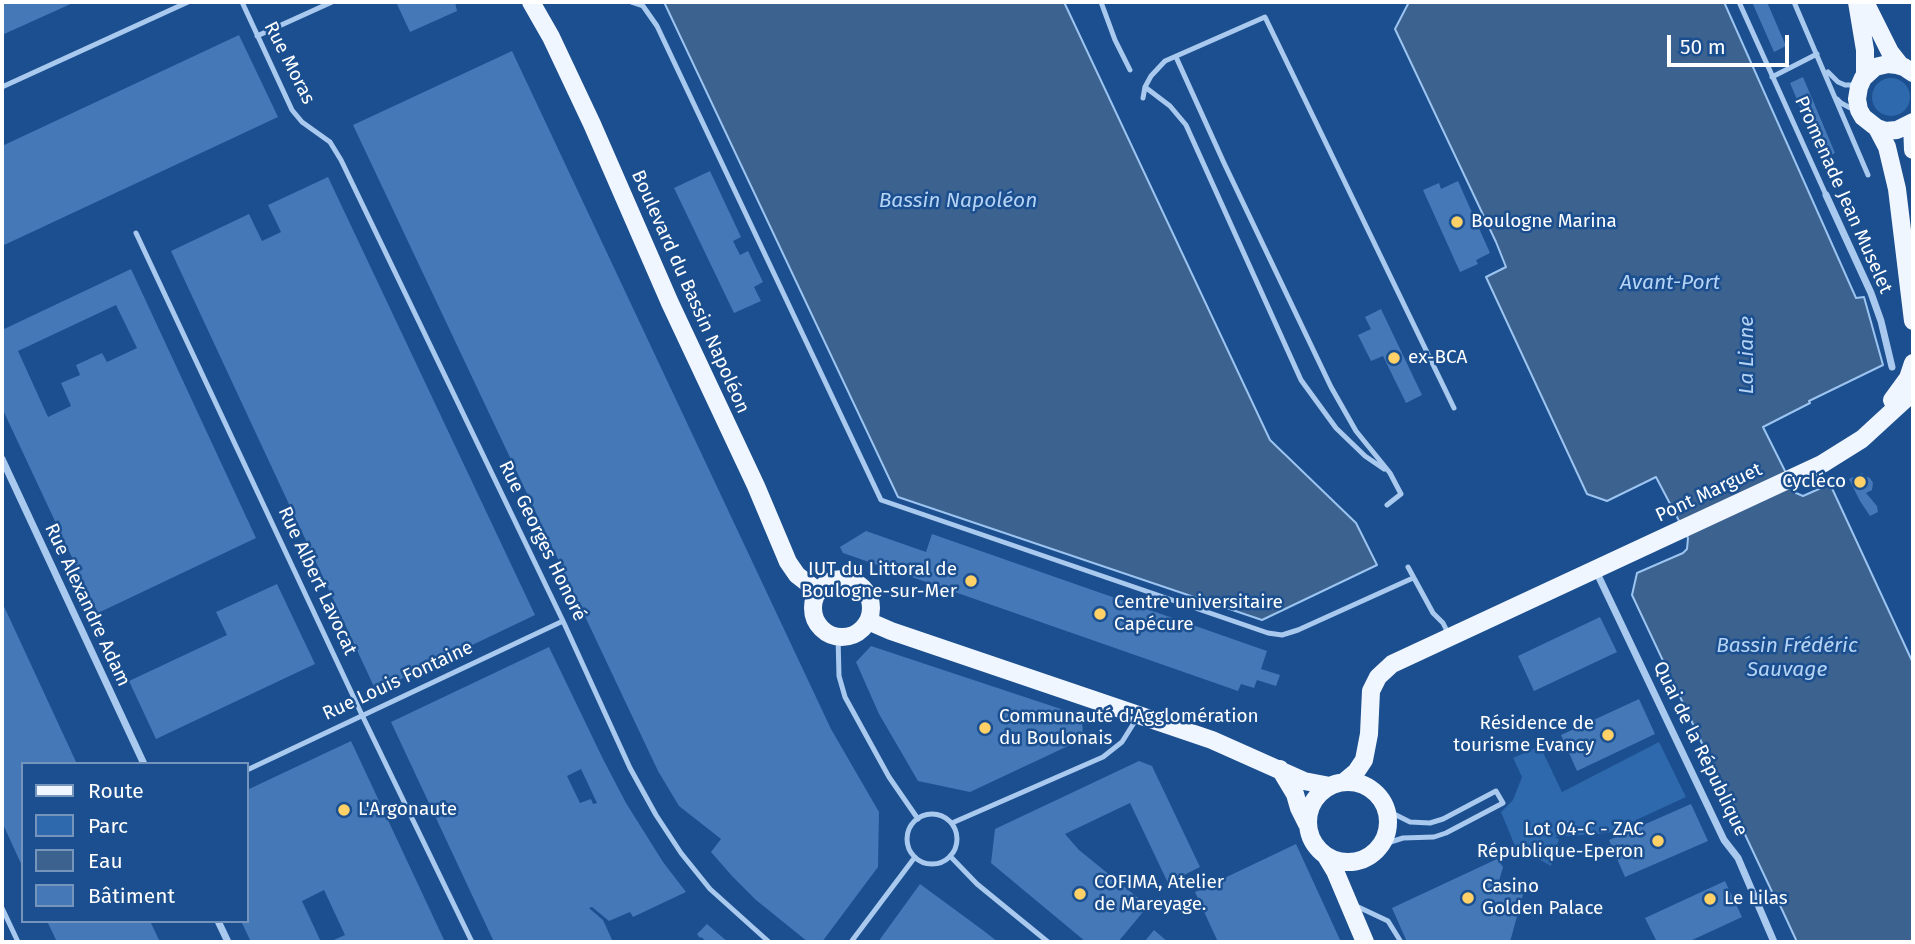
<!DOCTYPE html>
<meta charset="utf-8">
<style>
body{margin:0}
#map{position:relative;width:1915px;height:944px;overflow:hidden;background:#1b4f8f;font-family:"Fira Sans",sans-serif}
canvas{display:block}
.frame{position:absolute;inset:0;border:4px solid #fff;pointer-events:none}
.legend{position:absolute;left:21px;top:762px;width:228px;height:161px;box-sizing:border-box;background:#1b4f8f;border:2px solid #7695bc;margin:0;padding:9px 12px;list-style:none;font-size:21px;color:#fff}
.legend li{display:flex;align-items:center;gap:14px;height:35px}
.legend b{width:35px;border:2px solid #7695bc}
.scale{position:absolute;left:1667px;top:35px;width:122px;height:32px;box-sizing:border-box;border:4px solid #fff;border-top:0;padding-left:9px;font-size:21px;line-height:24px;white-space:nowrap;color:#fff;-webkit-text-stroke:5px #1b4f8f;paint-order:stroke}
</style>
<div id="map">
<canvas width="1915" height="944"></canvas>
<div class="frame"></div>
<ul class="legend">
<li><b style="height:9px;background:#f0f6ff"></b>Route</li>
<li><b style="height:19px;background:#2e69ad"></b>Parc</li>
<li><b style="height:19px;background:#3c6290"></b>Eau</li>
<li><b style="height:19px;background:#4478b7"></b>Bâtiment</li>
</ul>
<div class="scale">50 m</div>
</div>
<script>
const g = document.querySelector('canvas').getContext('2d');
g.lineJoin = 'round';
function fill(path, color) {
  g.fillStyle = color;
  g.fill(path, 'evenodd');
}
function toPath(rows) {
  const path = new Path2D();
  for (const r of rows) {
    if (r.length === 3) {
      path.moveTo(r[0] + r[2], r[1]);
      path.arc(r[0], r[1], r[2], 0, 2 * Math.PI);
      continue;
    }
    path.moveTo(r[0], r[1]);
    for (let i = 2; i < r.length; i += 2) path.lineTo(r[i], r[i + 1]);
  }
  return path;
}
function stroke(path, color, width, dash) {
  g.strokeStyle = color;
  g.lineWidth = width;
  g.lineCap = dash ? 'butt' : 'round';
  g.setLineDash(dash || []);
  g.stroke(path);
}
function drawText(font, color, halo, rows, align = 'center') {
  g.font = font + ' "Fira Sans",sans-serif';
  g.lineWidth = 5;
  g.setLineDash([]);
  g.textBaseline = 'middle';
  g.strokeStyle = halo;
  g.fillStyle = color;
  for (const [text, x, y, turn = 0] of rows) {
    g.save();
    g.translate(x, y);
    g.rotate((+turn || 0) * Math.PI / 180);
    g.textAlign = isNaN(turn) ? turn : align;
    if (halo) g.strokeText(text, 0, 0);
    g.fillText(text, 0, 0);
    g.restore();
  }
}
const green = toPath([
 [1891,97,19],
 [1659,742,1686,797,1608,833,1554,837,1559,839,1551,866,1515,846,1501,812,1513,800,1522,777,1513,758,1540,746,1562,792]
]);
const water = toPath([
 [664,2,1064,2,1270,440,1356,523,1377,565,1262,620,898,497,664,2],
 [1409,2,1724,2,1856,298,1864,297,1883,365,1809,401,1810,403,1763,427,1796,493,1803,496,1830,484,1913,663,1913,942,1797,942,1778,901,1774,896,1632,595,1637,573,1683,553,1687,549,1688,538,1656,477,1607,501,1587,494,1486,277,1506,267,1496,242,1395,29,1409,2]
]);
const building = toPath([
 [2,2,75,2,2,35],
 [396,2,455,2,457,11,410,32],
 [1752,2,1767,2,1786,46,1774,52],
 [239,35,278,117,2,246,2,146],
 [512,51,831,729,879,812,878,867,822,942,808,942,756,900,732,876,711,852,721,839,679,806,658,771,353,125],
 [1803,77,1835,153,1822,159,1790,83],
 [710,171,741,237,733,241,740,255,748,251,763,282,754,287,761,301,734,313,674,188],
 [328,177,535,615,376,691,171,251,249,214,262,241,281,232,268,205],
 [1458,181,1490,253,1476,260,1478,264,1460,272,1423,190,1439,183,1441,189],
 [131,269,256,538,98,613,2,408,2,330],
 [116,305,137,348,107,362,102,353,76,365,80,375,61,383,71,406,48,417,18,351],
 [1381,309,1422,395,1406,403,1383,356,1371,361,1358,335,1371,329,1365,317],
 [1862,473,1864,476,1870,478,1873,483,1872,490,1866,493,1877,506,1878,512,1870,516,1860,501,1849,479],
 [866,531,926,552,932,534,1267,651,1261,669,1280,675,1276,686,1257,680,1254,688,1241,684,1238,691,843,553,840,547],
 [277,584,315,664,156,739,129,681,227,635,216,612],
 [2,602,77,764,23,764,23,868,2,822],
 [1600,617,1617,652,1534,691,1518,656],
 [871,646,1082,716,1083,739,970,792,918,781,879,714,856,662],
 [549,647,603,759,626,803,663,862,686,892,633,917,630,912,609,921,592,907,589,908,603,920,613,942,494,942,391,722],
 [581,769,597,803,593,804,591,799,580,803,567,776],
 [1639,699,1655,734,1577,771,1561,735],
 [351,741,445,942,329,942,345,935,324,890,302,901,321,942,251,942,241,921,247,921,247,790],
 [1139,761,1152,766,1200,867,1168,883,1130,803,1065,834,1079,850,1148,906,1118,942,1086,942,991,863,995,829],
 [1691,804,1708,841,1625,877,1609,840],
 [1296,844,1341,942,1218,942,1195,892],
 [1497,859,1503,867,1499,881,1525,887,1510,942,1407,942,1392,908],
 [1725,881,1742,917,1688,942,1657,942,1645,918],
 [920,884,984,931,998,942,878,942],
 [47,921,150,921,160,942,57,942],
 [707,924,715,931,728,942,707,942,701,937,700,938,697,934],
 [1154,930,1168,942,1144,942]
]);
const lane = toPath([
 [242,2,292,110,302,122,330,142,341,160,563,621,630,768,656,815,681,853,710,889,769,942],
 [631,2,643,6,657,26,881,500,1268,633,1282,635,1298,630,1413,578],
 [1101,2,1115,40,1130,70],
 [1739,2,1826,195],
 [1794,2,1868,175],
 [257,36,332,2],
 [1176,57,1224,163,1331,387,1356,431,1390,473,1401,494,1387,505],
 [1828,72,1838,82,1845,85,1855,85],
 [1772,77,1817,54],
 [2,87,188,2],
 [1145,87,1170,106,1186,125,1301,380,1336,428,1365,456,1384,469],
 [1143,98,1145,87,1151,76,1165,61,1265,17,1454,408],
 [1837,99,1841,103,1856,111],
 [136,233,362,715,472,942],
 [1408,567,1433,613,1443,623,1448,633],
 [838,636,839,676,845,697,889,777,918,819],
 [247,770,563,621],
 [932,839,25],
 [952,823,1103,757,1122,742,1137,718],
 [1381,845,1403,838,1434,837,1446,833,1503,803,1496,791,1443,819,1430,823,1410,822,1386,810],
 [950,856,977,884,1048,942],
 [1354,905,1388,921,1401,942],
 [2,908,18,942],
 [851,942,915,857]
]);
const street = toPath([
 [1826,195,1871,293,1881,321,1892,367],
 [2,459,144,764],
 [1596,571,1724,840,1738,858,1774,942],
 [218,921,228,942]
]);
const primary = toPath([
 [531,2,551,37,592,124,670,303,756,486,788,562,797,575,819,592],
 [1857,2,1865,50,1865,76],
 [1865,2,1890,52,1901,66],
 [1913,73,1904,67,1897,65,1888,64,1875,67,1863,78,1859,87,1857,99,1859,110,1863,117,1877,128,1885,131,1897,130,1913,122],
 [1912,123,1913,150],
 [1877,128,1887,147,1897,189,1913,321],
 [1892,400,1908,378,1913,363],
 [842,608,29],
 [868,621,891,631,1212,740,1304,781,1330,786],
 [1280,769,1295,794,1299,808,1307,824],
 [1348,822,40],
 [1344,782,1356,772,1364,760,1369,734,1371,691,1378,677,1392,664,1822,464,1862,439,1913,392],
 [1326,856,1335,871,1365,942]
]);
const markers = [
 [1457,222,7,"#ffd166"],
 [1394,358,7,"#ffd166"],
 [1860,482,7,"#ffd166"],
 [971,581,7,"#ffd166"],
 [1100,614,7,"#ffd166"],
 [985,728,7,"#ffd166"],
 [1608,735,7,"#ffd166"],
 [344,810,7,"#ffd166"],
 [1658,841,7,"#ffd166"],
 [1080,894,7,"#ffd166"],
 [1468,898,7,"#ffd166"],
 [1710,899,7,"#ffd166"]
];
const streetNames = [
 ["Rue Moras",289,63,63],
 ["Promenade Jean Muselet",1843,195,66],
 ["Boulevard du Bassin Napoléon",690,292,66],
 ["Pont Marguet",1709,493,-25],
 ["Rue Georges Honoré",542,541,64],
 ["Rue Albert Lavocat",317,581,65],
 ["Rue Alexandre Adam",87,605,65],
 ["Rue Louis Fontaine",398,681,-25],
 ["Quai de la République",1700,749,64]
];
const poiNames = [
 ["Boulogne Marina",1471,222],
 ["ex-BCA",1408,358],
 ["Cycléco",1846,482,"right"],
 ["IUT du Littoral de",957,570,"right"],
 ["Boulogne-sur-Mer",957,592,"right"],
 ["Centre universitaire",1114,603],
 ["Capécure",1114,625],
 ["Communauté d'Agglomération",999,717],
 ["du Boulonais",999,739],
 ["Résidence de",1594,724,"right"],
 ["tourisme Evancy",1594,746,"right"],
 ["L'Argonaute",358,810],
 ["Lot 04-C - ZAC",1644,830,"right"],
 ["République-Eperon",1644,852,"right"],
 ["COFIMA, Atelier",1094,883],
 ["de Mareyage.",1094,905],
 ["Casino",1482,887],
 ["Golden Palace",1482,909],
 ["Le Lilas",1724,899]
];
const waterNames = [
 ["Bassin Napoléon",958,201],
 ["Avant-Port",1670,283],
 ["La Liane",1747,355,-90],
 ["Bassin Frédéric",1787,646],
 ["Sauvage",1787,670]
];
fill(green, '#2e69ad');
fill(water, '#3c6290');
stroke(water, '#9cc4f0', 2);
fill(building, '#4478b7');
stroke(lane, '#a9c9ee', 5);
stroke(street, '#a9c9ee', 7);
stroke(primary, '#f0f6ff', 18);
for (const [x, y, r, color] of markers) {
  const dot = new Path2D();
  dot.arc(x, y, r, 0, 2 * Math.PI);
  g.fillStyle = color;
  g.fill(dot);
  stroke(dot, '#1b4f8f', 2.5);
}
drawText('19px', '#fff', '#1b4f8f', streetNames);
drawText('19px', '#fff', '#1b4f8f', poiNames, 'left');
drawText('italic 21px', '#b5d3f5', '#1b4f8f', waterNames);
</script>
